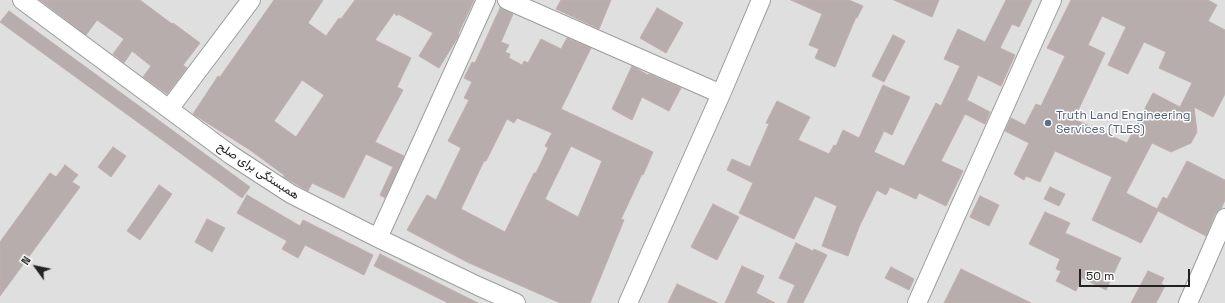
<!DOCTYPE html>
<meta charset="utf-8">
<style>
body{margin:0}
#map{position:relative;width:1225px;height:303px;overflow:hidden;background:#f1ecea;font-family:"Space Grotesk",sans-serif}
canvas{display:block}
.north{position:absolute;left:16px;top:247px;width:40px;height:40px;-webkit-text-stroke:3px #fff;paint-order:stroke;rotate:303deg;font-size:11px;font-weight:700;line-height:16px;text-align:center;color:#222}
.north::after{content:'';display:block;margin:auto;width:14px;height:18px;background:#222;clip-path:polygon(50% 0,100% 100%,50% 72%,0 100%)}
.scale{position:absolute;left:1079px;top:269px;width:111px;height:18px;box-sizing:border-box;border:2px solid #222;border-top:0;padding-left:5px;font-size:12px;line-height:14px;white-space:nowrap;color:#222;-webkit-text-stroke:3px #fff;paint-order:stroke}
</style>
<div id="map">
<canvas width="1225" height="303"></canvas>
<div class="north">N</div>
<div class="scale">50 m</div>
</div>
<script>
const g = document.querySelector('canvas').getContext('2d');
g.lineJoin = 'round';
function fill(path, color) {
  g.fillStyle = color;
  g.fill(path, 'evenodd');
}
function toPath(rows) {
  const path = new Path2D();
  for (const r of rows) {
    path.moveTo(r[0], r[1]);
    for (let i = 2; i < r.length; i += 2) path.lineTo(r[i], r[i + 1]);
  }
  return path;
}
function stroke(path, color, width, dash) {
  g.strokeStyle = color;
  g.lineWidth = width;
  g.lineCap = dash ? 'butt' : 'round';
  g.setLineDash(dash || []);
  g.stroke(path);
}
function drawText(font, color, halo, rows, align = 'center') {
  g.font = font + ' "Space Grotesk",Vazirmatn,sans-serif';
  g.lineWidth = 3;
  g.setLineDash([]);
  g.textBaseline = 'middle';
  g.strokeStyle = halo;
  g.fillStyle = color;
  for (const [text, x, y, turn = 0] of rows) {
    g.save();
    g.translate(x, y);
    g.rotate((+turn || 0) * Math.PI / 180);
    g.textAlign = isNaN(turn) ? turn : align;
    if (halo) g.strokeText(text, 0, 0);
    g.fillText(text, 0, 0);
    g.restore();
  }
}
const residential = toPath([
 [0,0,1225,0,1225,303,0,303]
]);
const building = toPath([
 [40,0,140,0,172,24,173,23,200,43,183,65,187,68,167,94,143,77,151,66,132,51,124,63,113,54,124,39,97,20,86,35,40,0],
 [274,0,323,0,308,23,326,36,339,18,341,19,355,0,474,0,458,34,459,34,458,37,439,68,419,56,433,33,398,14,397,16,394,13,375,40,411,58,397,87,403,90,375,142,404,156,385,198,380,195,393,167,366,154,344,198,312,183,308,191,284,177,284,175,250,150,193,114,218,76,220,77,274,0],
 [302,80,324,95,296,137,274,121,302,80],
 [561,0,611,0,599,29,556,9,561,0],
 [791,0,849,0,863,6,857,18,856,17,835,67,815,58,819,49,809,45,822,14,791,0],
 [894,0,939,0,932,17,894,0],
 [1006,0,1032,0,1019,27,1012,24,1000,48,1015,55,1001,86,978,75,967,100,990,112,985,124,965,114,941,161,963,171,946,206,919,193,916,199,890,187,886,195,877,190,859,227,848,256,822,246,837,206,815,196,794,239,739,213,753,183,727,170,732,159,750,167,769,124,766,123,777,101,810,117,798,140,829,154,834,145,836,146,843,130,859,138,883,85,910,97,892,135,884,131,874,152,904,166,936,103,941,106,960,66,944,59,958,29,985,42,1006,0],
 [1071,0,1208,0,1217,5,1208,21,1225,30,1225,94,1213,117,1194,107,1197,132,1191,143,1171,152,1152,143,1126,193,1157,209,1163,197,1167,199,1187,161,1225,180,1225,200,1221,209,1215,214,1206,236,1158,211,1141,243,1092,220,1112,177,1055,151,1040,182,1026,176,1024,180,1014,174,1029,143,1005,131,1011,118,1025,125,1036,104,1041,106,1065,56,1047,48,1071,0],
 [1102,16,1126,27,1108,65,1128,74,1144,42,1166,52,1159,68,1192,83,1180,107,1153,93,1127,143,1074,119,1105,53,1088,45,1102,16],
 [500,8,513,14,501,42,509,45,505,52,510,54,509,58,522,65,524,61,528,63,541,39,561,49,567,38,591,48,561,109,653,152,643,175,642,174,621,219,624,220,590,303,560,303,467,262,407,230,427,195,436,200,461,148,448,141,469,100,464,98,472,82,464,78,472,62,475,63,500,8],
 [517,118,552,133,545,146,548,148,536,173,534,173,505,232,461,209,484,161,486,161,507,119,514,123,517,118],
 [571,146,602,161,578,217,545,199,571,146],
 [657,8,683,23,666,53,640,38,657,8],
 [9,11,250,187,242,198,0,22,9,11],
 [893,35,905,41,884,82,872,76,893,35],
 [632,66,648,75,649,74,681,88,669,111,642,97,632,120,612,109,632,66],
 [113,147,126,156,111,177,98,167,113,147],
 [65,165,78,175,72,182,80,187,0,296,0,242,50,173,56,177,65,165],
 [159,185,172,194,140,240,127,231,159,185],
 [1050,187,1065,194,1059,206,1044,199,1050,187],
 [247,195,300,226,303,220,373,255,364,275,305,245,298,258,282,249,287,241,237,213,247,195],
 [980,196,999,205,989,226,970,217,980,196],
 [713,204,739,217,717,260,691,247,713,204],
 [1045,212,1070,223,1065,233,1121,258,1106,290,1082,278,1076,291,1056,281,1061,271,1056,269,1060,259,1029,244,1045,212],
 [207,219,225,228,212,252,195,242,207,219],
 [796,243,813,251,814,249,827,255,803,303,787,303,795,285,779,278,796,243],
 [380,254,478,303,448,303,374,266,380,254],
 [742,266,764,276,756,293,775,303,725,303,742,266],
 [891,267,914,279,909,290,885,278,891,267],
 [961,269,1031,303,944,303,961,269],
 [1148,271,1164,278,1161,284,1165,286,1156,303,1131,303,1148,271],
 [677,284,718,303,668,303,677,284]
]);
const minor = toPath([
 [22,0,231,155,291,194,378,238,478,286,516,303],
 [507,0,721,94],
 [169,109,251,0],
 [378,238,486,0],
 [628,303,721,94,761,0],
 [917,303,1052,0],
 [1188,303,1225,218]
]);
const markers = [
 [1048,123,4,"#5c6f8a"]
];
const serviceNames = [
 ["Truth Land Engineering",1056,116],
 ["Services (TLES)",1056,130]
];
const streetNames = [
 ["همبستگی برای صلح",258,171,33]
];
fill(residential, '#e0dfdf');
fill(building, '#b6adac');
stroke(building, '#c1b0ad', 1);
stroke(minor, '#9c9c9c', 20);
stroke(minor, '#fff', 18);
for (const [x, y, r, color] of markers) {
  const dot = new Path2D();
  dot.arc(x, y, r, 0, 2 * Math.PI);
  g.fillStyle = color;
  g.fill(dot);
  stroke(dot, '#fff', 1.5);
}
drawText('12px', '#4e5e75', '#fff', serviceNames, 'left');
drawText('12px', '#222', '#fff', streetNames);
</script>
